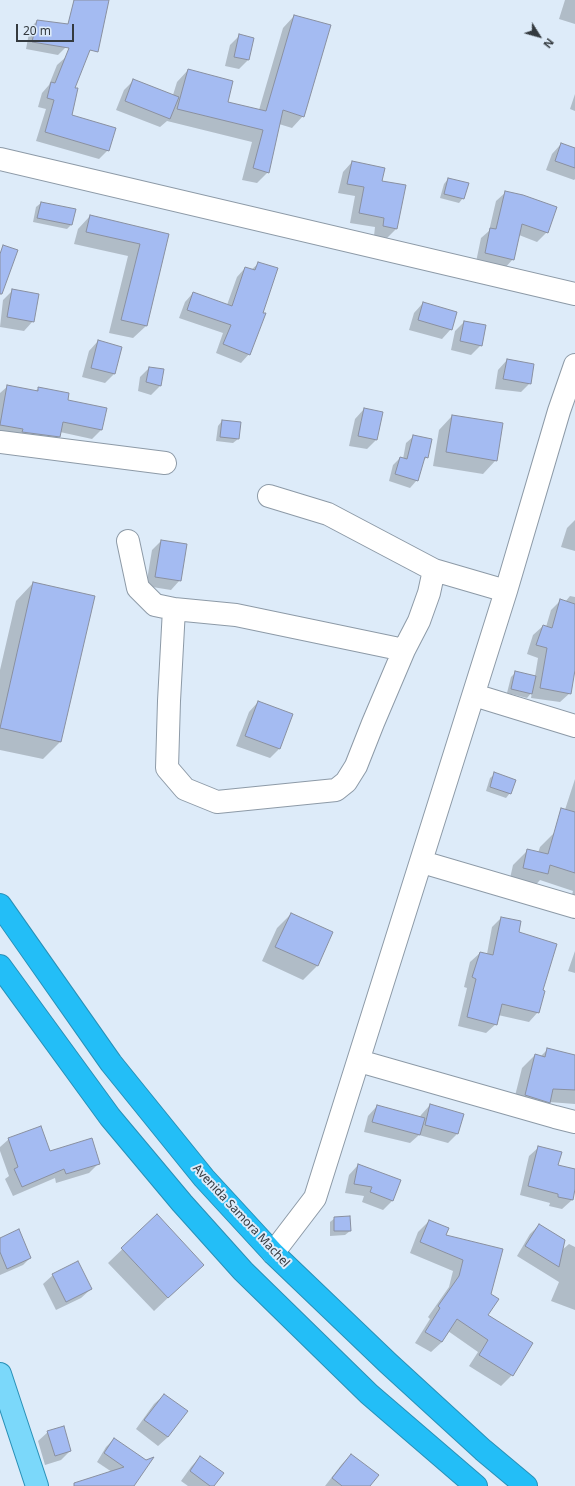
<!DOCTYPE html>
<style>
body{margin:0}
#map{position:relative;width:575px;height:1486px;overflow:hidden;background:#ddebf9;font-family:"Noto Sans",sans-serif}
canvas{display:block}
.north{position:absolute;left:519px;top:16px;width:40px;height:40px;-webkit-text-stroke:3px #ddebf9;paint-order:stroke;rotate:127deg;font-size:11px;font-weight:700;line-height:16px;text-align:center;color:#343a3f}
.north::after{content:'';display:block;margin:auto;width:14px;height:18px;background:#343a3f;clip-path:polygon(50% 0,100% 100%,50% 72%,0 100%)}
.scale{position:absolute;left:16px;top:24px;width:58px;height:18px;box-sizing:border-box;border:2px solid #343a3f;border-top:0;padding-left:5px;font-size:12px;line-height:14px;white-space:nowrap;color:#343a3f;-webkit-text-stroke:3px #ddebf9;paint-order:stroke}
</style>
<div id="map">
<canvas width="575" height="1486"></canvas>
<div class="north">N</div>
<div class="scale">20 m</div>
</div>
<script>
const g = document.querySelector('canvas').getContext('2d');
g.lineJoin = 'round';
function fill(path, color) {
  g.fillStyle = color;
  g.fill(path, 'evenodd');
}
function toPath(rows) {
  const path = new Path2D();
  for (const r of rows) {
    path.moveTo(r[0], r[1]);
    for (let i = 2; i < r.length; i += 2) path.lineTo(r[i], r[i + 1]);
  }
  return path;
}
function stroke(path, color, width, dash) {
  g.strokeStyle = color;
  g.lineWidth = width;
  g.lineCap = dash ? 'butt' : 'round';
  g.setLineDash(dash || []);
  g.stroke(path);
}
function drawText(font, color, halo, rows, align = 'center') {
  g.font = font + ' "Noto Sans",sans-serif';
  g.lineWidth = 4;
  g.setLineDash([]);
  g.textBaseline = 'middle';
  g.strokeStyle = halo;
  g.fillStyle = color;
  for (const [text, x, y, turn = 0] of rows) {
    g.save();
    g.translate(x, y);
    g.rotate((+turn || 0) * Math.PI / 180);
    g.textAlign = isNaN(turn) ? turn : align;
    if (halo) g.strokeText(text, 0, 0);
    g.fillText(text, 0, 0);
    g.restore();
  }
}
const shadow = toPath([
 [565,0,575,0,575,24,559,19],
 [294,16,303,116,292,128,279,124,268,172,257,183,242,180,252,142,167,121,160,127,116,110,124,90,134,80,173,95,177,82,188,70,227,102,259,110,283,28],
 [37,21,66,47,58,55,26,49,30,28],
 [239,36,253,38,248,60,239,69,225,66,230,45],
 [67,56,73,88,71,116,108,150,99,159,36,141,46,109,38,107,42,93,49,85,57,65],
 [575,94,575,111,570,109],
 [561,144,575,149,575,179,574,180,546,170,552,154],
 [352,162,381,182,397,228,387,238,374,236,375,227,350,223,355,196,338,193,343,172],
 [448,179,463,198,459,203,440,198,444,184],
 [506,192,547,232,537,242,519,235,513,259,504,269,476,262,481,238,489,231,496,201],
 [41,203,71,225,67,229,33,222,36,207],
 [90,216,167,235,146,326,133,338,109,333,128,256,74,244,78,229],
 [259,263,249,354,241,363,216,353,223,333,179,318,185,302,193,293,227,305,237,277,245,268,251,270],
 [13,290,33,321,24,331,0,327,3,300],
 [423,303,451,329,442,339,409,330,414,313],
 [464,322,481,345,471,355,451,350,455,331],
 [98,341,114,374,105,383,82,377,89,351],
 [507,360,530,383,521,392,495,389,498,370],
 [149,368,160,386,151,395,138,391,140,377],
 [8,386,35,391,39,388,67,400,102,429,92,439,60,432,59,437,50,446,0,436,0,393],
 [364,409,382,413,376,440,367,449,349,446,355,419],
 [452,416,496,460,483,474,433,466,439,430],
 [222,421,238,439,233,443,216,441,218,426],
 [414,436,427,457,423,461,417,480,410,488,389,481,393,465,400,458,403,459,406,443],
 [575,520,575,551,561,547,567,528],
 [161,541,180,580,171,590,146,586,152,550],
 [33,583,60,742,43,759,0,750,0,670,16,601],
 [570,596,575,597,575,665,570,693,560,702,531,698,532,692,527,698,507,693,511,677,516,672,535,676,538,658,527,654,533,635,543,626,546,627,551,610,561,600,565,602],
 [258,702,279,749,270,758,236,746,249,712],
 [495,774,510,793,506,798,486,791,490,778],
 [575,779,575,827,561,822],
 [554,833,575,839,575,911,568,909,573,891,540,880,533,888,509,883,513,865,527,851,538,853,540,847],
 [291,914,332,933,317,966,303,980,262,961,277,928],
 [501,918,518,933,541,991,538,1012,529,1022,498,1015,496,1024,486,1033,458,1026,467,988,464,987,470,962,480,953,487,954,492,927],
 [575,951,575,973,568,971],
 [548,1049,575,1073,575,1104,549,1102,536,1115,512,1108,522,1068,535,1055,540,1057],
 [430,1105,463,1115,457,1134,448,1143,419,1135,410,1143,364,1132,368,1116,377,1106,420,1117,421,1115],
 [9,1139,49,1152,99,1163,89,1173,56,1183,55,1178,13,1196,5,1179,9,1176,0,1151,0,1147],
 [539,1147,557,1166,575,1170,575,1184,572,1200,562,1209,549,1206,550,1203,520,1195,529,1156],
 [358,1165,393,1200,383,1210,362,1202,364,1196,345,1193,349,1175],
 [157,1216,189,1278,154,1311,108,1263],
 [335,1218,350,1231,345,1235,330,1236,330,1222],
 [429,1221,445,1235,490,1294,487,1315,532,1343,512,1375,501,1386,469,1366,478,1352,448,1331,442,1342,431,1352,415,1343,430,1319,428,1317,449,1287,453,1271,410,1253,418,1232],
 [539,1225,561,1251,569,1244,575,1247,575,1310,551,1301,559,1282,517,1256,530,1234],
 [0,1239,30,1258,23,1265,0,1275],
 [53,1275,91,1289,81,1298,56,1310,43,1284],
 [164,1395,186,1411,168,1437,158,1446,136,1429,154,1404],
 [48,1432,70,1451,61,1460,45,1465,38,1441],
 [114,1439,133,1486,82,1486,112,1472,97,1462,106,1447],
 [351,1455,369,1486,325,1486,342,1464],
 [200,1457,213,1486,188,1486,181,1481,191,1467]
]);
const building = toPath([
 [74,0,109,0,98,52,90,50,75,88,78,88,72,115,116,128,109,151,45,132,54,100,47,98,51,82,55,83,69,48,32,42,37,20,68,24,74,0],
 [294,15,331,25,304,117,283,110,269,173,253,168,263,130,177,109,188,69,233,81,228,102,266,111,294,15],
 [239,34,254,38,249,60,234,57,239,34],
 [133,79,179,97,170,119,125,101,133,79],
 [561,143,575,148,575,168,555,161,561,143],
 [352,161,385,168,382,181,406,185,397,229,383,226,384,218,359,213,364,187,347,184,352,161],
 [448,178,469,183,464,199,444,194,448,178],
 [505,191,523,195,557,207,548,233,522,224,514,260,485,253,490,228,496,229,505,191],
 [41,202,76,209,72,225,37,218,41,202],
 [90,215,169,234,147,326,121,320,140,244,86,232,90,215],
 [3,245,18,250,2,294,0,294,0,254,3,245],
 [258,262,278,268,263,313,266,313,250,355,223,344,231,325,187,310,193,292,232,306,245,267,255,270,258,262],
 [12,289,39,294,34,322,7,317,12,289],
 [423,302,457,312,452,330,418,320,423,302],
 [464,321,486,325,482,346,460,341,464,321],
 [98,340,122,347,115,374,91,368,98,340],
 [507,359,534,364,531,384,503,379,507,359],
 [149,367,164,369,161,386,146,382,149,367],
 [7,385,38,391,38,387,69,393,68,400,107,408,102,430,63,422,60,437,22,432,23,429,0,425,7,385],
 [364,408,383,412,377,440,358,436,364,408],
 [452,415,503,423,497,461,446,452,452,415],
 [222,420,241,422,239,439,220,437,222,420],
 [413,435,432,439,428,458,425,457,418,481,395,474,400,457,407,459,413,435],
 [161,540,187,544,181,581,155,577,161,540],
 [33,582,95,596,61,742,0,728,33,582],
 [560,599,575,604,575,670,571,694,540,688,547,648,536,645,543,625,552,628,560,599],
 [515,671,536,676,532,694,511,689,515,671],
 [258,701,293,714,280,749,245,736,258,701],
 [494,772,516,780,511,794,490,787,494,772],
 [561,808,575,812,575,873,550,865,548,874,523,868,527,849,548,854,561,808],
 [291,913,333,932,318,966,275,947,291,913],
 [501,917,521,921,519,932,557,944,543,990,545,991,539,1013,502,1004,497,1025,467,1017,476,979,472,977,480,952,493,955,501,917],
 [547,1048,575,1055,575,1090,553,1089,550,1103,525,1095,535,1054,545,1057,547,1048],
 [430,1104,464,1114,458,1134,425,1125,430,1104],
 [377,1105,425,1118,420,1135,372,1122,377,1105],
 [41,1126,50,1151,92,1138,100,1164,66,1174,64,1169,22,1187,14,1169,18,1167,8,1138,41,1126],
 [538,1146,562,1152,558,1165,575,1169,575,1189,573,1200,558,1197,558,1194,528,1186,538,1146],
 [358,1164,401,1180,393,1201,370,1192,372,1187,354,1184,358,1164],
 [157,1214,204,1265,168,1298,121,1248,157,1214],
 [350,1216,351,1231,334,1231,334,1217,350,1216],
 [429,1220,449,1228,446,1235,503,1249,491,1294,499,1299,488,1315,533,1343,513,1376,479,1355,488,1340,457,1319,442,1342,425,1332,440,1308,438,1306,459,1276,463,1260,420,1242,429,1220],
 [539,1224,565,1240,559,1267,525,1246,539,1224],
 [19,1229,31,1258,7,1269,0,1252,0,1238,19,1229],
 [78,1261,92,1289,66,1302,52,1274,78,1261],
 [164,1394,188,1411,168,1437,144,1420,164,1394],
 [64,1426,71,1451,55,1456,47,1431,64,1426],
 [114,1438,146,1460,154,1457,134,1486,74,1486,74,1483,124,1467,104,1453,114,1438],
 [351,1454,379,1475,370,1486,342,1486,332,1478,351,1454],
 [200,1456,224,1473,214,1486,210,1486,190,1471,200,1456]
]);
const minor = toPath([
 [0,159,575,294],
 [0,442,165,463],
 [269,496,328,514,434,570,506,591],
 [128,541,138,588,155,605,174,609,236,615,404,650],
 [174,609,169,701,167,768,185,789,217,802,336,790,346,782,356,766,373,723,404,650,419,621,429,593,434,570],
 [474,695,575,726],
 [422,862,575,907],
 [359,1061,555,1117,575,1122],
 [273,1253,315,1198,506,591,559,411,575,365]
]);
const major = toPath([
 [0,1374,37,1486]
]);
const highway = toPath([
 [0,905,111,1063,204,1178,273,1253,388,1363,483,1450,526,1486],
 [0,966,110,1117,182,1203,243,1271,369,1394,476,1486]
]);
const streetNames = [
 ["Avenida Samora Machel",241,1216,47]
];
fill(shadow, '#0003');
fill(building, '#a4bbf2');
stroke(building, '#8990a0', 1);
stroke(minor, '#8d9aa7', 24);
stroke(major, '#2990b7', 24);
stroke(highway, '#2990b7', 24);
stroke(minor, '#fff', 22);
stroke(major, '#7bd8fa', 22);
stroke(highway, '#23bef7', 22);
drawText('12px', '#343a3f', '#ddebf9', streetNames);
</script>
